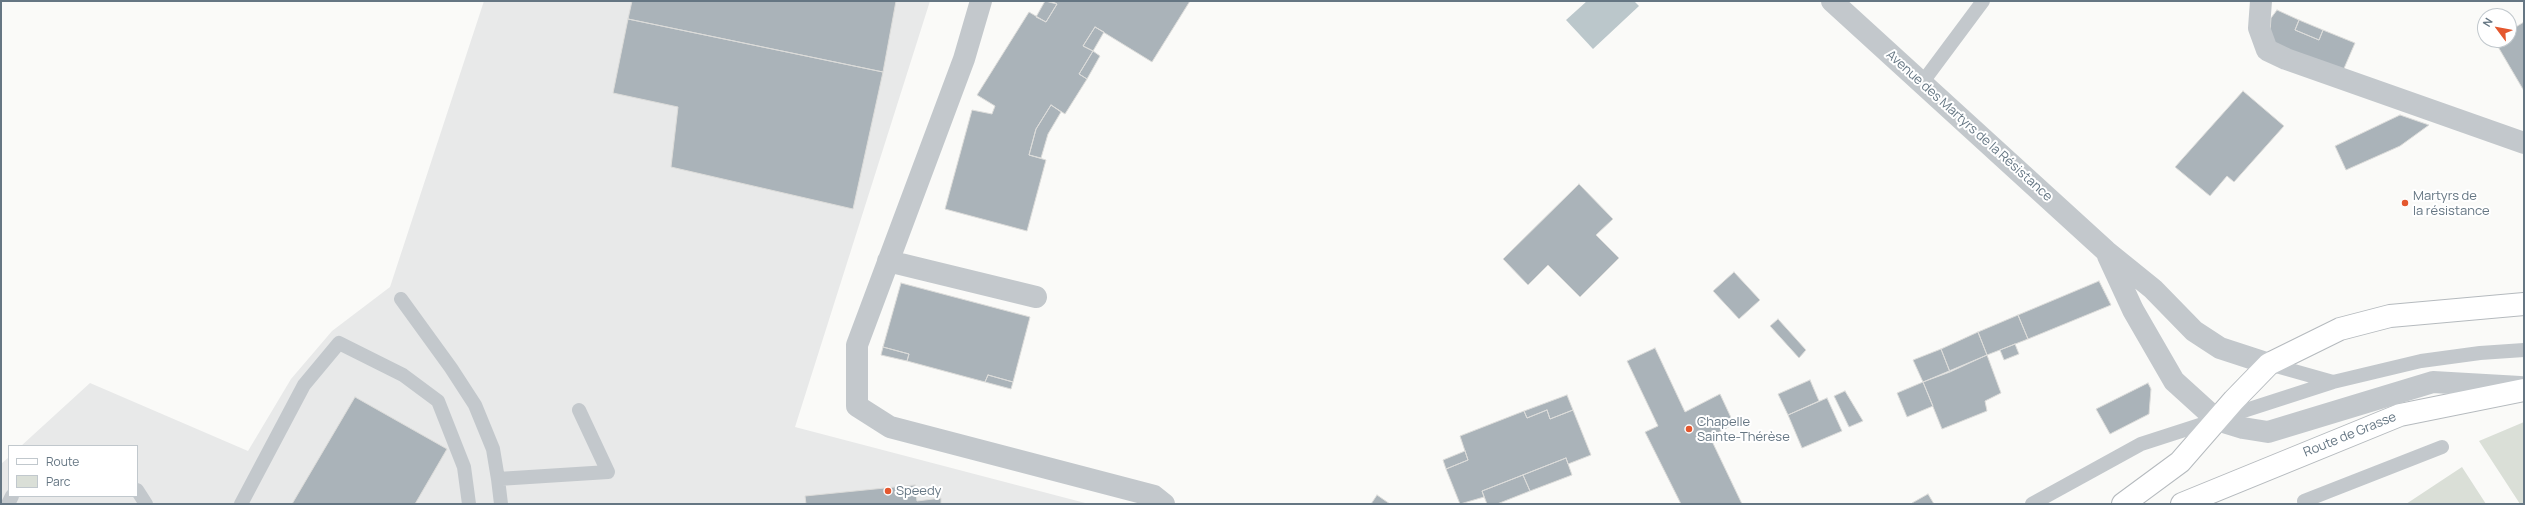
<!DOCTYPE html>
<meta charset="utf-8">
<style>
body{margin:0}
#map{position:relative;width:2525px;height:505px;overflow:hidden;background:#fafaf8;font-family:Manrope,sans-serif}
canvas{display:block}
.frame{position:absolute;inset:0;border:2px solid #657683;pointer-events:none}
.legend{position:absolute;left:8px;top:445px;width:130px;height:52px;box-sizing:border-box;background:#fff;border:1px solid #c1c8cd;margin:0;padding:5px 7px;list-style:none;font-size:12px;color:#657683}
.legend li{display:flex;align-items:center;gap:8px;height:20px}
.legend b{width:20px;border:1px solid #c1c8cd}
.north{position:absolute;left:2477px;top:8px;width:40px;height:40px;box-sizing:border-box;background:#fff;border:1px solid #c1c8cd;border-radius:50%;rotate:302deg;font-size:11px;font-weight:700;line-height:16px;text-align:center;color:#657683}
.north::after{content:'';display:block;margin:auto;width:14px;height:18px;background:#e4572e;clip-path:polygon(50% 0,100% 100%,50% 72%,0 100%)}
</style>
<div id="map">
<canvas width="2525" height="505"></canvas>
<div class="frame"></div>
<ul class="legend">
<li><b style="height:5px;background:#fff"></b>Route</li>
<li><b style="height:11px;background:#dadfd7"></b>Parc</li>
</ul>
<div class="north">N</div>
</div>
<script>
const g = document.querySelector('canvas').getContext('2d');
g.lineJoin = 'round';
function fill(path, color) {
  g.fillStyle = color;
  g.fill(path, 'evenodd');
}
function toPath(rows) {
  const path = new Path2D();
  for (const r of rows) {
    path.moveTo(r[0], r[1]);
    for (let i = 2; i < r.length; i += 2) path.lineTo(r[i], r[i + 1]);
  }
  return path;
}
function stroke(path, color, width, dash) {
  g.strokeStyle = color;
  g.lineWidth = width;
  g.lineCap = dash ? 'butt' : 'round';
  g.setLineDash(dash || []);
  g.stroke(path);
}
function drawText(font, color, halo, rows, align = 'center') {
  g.font = font + ' Manrope,sans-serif';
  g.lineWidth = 4;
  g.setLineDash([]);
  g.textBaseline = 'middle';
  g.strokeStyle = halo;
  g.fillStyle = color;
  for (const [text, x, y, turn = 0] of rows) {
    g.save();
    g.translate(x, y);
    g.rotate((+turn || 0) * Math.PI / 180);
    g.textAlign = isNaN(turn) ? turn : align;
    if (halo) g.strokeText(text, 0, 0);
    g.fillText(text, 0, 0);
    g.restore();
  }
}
const built = toPath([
 [484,1,930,1,795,427,1089,504,1,504,1,464,9,457,9,496,137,496,137,446,21,446,90,383,248,451,291,379,332,331,390,287]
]);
const green = toPath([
 [2524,422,2524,504,2520,504,2479,441],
 [2462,467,2486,504,2406,504]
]);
const water = toPath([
 [1587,1,1634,1,1639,6,1593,49,1566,20]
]);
const building = toPath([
 [632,1,896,1,883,72,628,19,632,1],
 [1045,1,1057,4,1046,22,1036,17,1045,1],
 [1052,1,1190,1,1152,62,1095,27,1083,46,1093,51,1079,74,1087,79,1065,114,1051,105,1036,129,1029,155,1046,160,1027,231,945,209,972,110,992,114,995,106,977,95,1029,12,1046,22,1057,4,1052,1],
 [2277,10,2299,20,2295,30,2319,40,2323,30,2355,43,2342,73,2275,44,2270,32,2271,18,2277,10],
 [628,19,883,72,853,209,671,167,678,107,613,93,628,19],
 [2299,20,2323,30,2319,40,2295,30,2299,20],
 [2524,22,2524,91,2497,45,2509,40,2512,36,2509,31,2524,22],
 [1095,27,1104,32,1093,51,1083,46,1095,27],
 [1093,51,1100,56,1087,79,1079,74,1093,51],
 [2243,91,2284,126,2234,182,2227,176,2210,196,2175,167,2243,91],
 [1051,105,1061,112,1048,134,1041,158,1029,155,1036,129,1051,105],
 [2400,115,2429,125,2400,146,2346,170,2335,146,2400,115],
 [1579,184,1613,219,1596,235,1619,258,1580,297,1548,265,1528,285,1503,259,1579,184],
 [1734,272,1760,300,1739,319,1713,291,1734,272],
 [2099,281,2111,305,2028,339,2018,315,2099,281],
 [901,283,1030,317,1013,382,988,375,985,382,907,361,909,354,883,347,901,283],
 [2018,315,2028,339,1987,355,1978,332,2018,315],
 [1778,319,1806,350,1799,358,1770,326,1778,319],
 [1978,332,1987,355,1950,372,1941,349,1978,332],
 [2015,344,2019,354,2004,360,2000,350,2015,344],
 [883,347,909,354,907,361,881,355,883,347],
 [1655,348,1685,412,1720,394,1734,424,1710,437,1742,504,1681,504,1645,432,1658,426,1627,361,1655,348],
 [1941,349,1950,372,1923,382,1913,360,1941,349],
 [1987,355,2001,393,1985,401,1987,411,1942,429,1923,382,1987,355],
 [988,375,1013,382,1011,389,985,382,988,375],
 [1810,380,1819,401,1788,415,1778,394,1810,380],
 [1923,382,1933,406,1907,417,1897,393,1923,382],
 [2148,383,2151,389,2149,414,2110,434,2096,409,2148,383],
 [1845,391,1863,421,1849,427,1834,396,1845,391],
 [1567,395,1573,410,1550,419,1547,410,1527,418,1524,411,1567,395],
 [355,397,447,449,415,504,292,504,355,397],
 [1827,398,1842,431,1802,448,1788,415,1827,398],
 [1547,410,1550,419,1573,410,1591,455,1568,464,1566,458,1482,491,1484,497,1460,504,1446,469,1468,460,1460,436,1524,411,1527,418,1547,410],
 [1465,451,1468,460,1446,469,1443,460,1465,451],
 [1566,458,1572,475,1530,491,1523,475,1566,458],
 [1523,475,1530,491,1497,504,1487,504,1482,491,1523,475],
 [915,485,917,501,941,498,941,504,806,504,805,496,915,485],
 [1928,494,1934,504,1913,504,1912,503,1928,494],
 [1377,495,1390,504,1371,504,1377,495]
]);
const service = toPath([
 [1922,83,1983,1],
 [401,299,451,368,475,405,493,449,498,479],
 [2269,364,2333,382],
 [137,490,146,504],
 [2304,501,2442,447],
 [8,504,12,496],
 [241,504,304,385,339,343,403,375,438,401,464,467,469,504],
 [501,504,498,479,608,472,579,410],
 [2032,504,2141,444,2333,382,2421,361,2480,353,2524,350]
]);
const minor = toPath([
 [981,1,964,59,857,345,857,406,890,427,1154,496,1164,504],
 [1832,1,2106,251,2153,289,2194,331,2220,348,2269,364],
 [2261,1,2259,28,2267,50,2286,59,2524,143],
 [2108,256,2133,310,2174,381,2217,420,2243,428,2268,432,2433,382,2520,387],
 [888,261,1036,297]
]);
const primary = toPath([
 [2123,504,2180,462,2234,400,2269,364,2340,329,2390,316,2524,304],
 [2182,504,2400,415,2524,390]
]);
const markers = [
 [2405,203,4,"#e4572e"],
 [1689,429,4,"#e4572e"],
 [888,491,4,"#e4572e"]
];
const streetNames = [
 ["Avenue des Martyrs de la Résistance",1969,126,42],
 ["Route de Grasse",2350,435,-22]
];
const poiNames = [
 ["Martyrs de",2413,196],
 ["la résistance",2413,211],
 ["Chapelle",1697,422],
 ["Sainte-Thérèse",1697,437],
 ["Speedy",896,491]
];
fill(built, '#e8e9e9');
fill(green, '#dadfd7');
fill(water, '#bbc7cb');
fill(building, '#aab3b9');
stroke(building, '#dcdcda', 1);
stroke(primary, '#b5babe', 24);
stroke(service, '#c3c8cc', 14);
stroke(minor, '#c3c8cc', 22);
stroke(primary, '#fff', 22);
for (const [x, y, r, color] of markers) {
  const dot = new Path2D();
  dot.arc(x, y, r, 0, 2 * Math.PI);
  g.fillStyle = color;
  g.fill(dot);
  stroke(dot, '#fff', 1.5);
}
drawText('13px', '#657683', '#fff', streetNames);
drawText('13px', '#657683', '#fff', poiNames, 'left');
</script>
